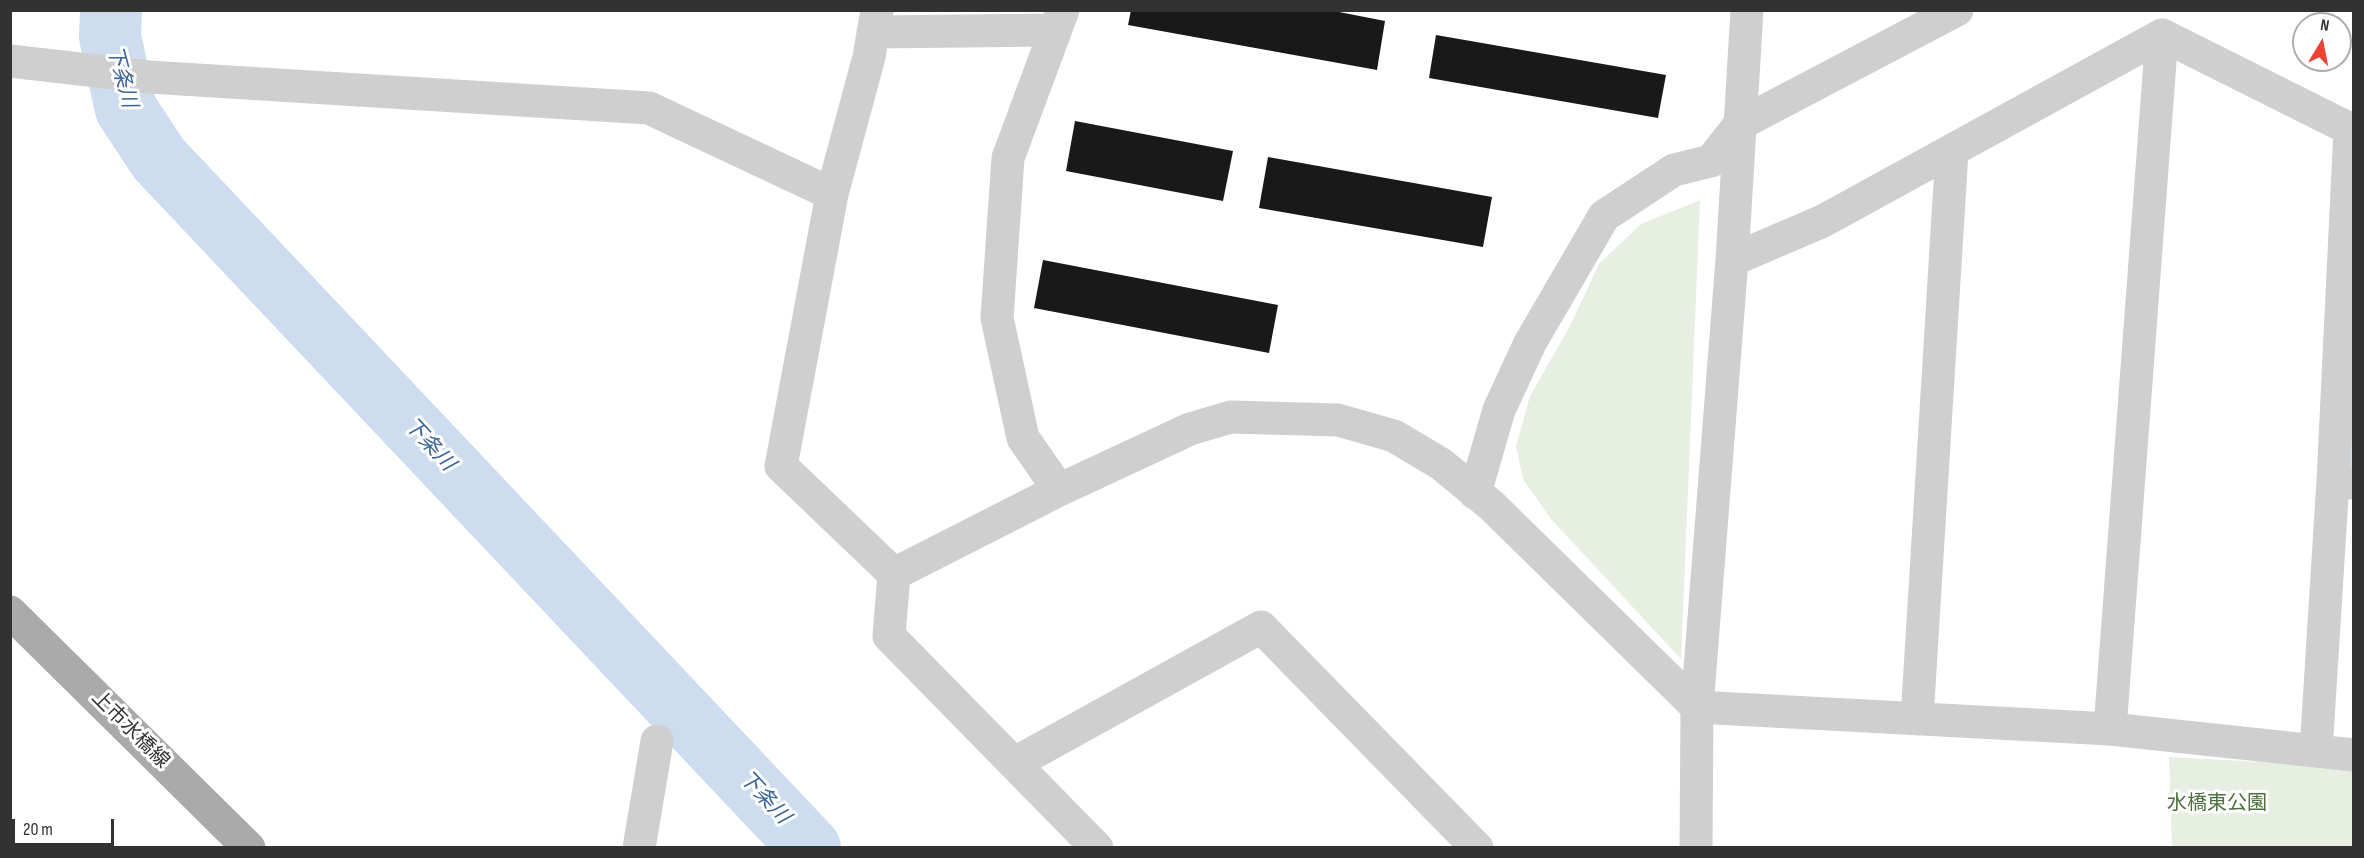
<!DOCTYPE html>
<meta charset="utf-8">
<style>
body{margin:0}
#map{position:relative;width:2364px;height:858px;overflow:hidden;background:#fff;font-family:"Sofia Sans Condensed",sans-serif}
canvas{display:block}
.frame{position:absolute;inset:0;border:12px solid #323232;pointer-events:none}
.north{position:absolute;left:2292px;top:12px;width:60px;height:60px;box-sizing:border-box;background:#fff;border:2px solid #adadad;border-radius:50%;rotate:10deg;font-size:16px;font-weight:700;line-height:24px;text-align:center;color:#323232}
.north::after{content:'';display:block;margin:auto;width:21px;height:27px;background:#ed4231;clip-path:polygon(50% 0,100% 100%,50% 72%,0 100%)}
.scale{position:absolute;left:12px;top:819px;width:102px;height:27px;box-sizing:border-box;border:3px solid #323232;border-top:0;padding-left:8px;font-size:18px;line-height:21px;white-space:nowrap;color:#323232;-webkit-text-stroke:4px #fff;paint-order:stroke}
</style>
<div id="map">
<canvas width="2364" height="858"></canvas>
<div class="frame"></div>
<div class="north">N</div>
<div class="scale">20 m</div>
</div>
<script>
const g = document.querySelector('canvas').getContext('2d');
g.lineJoin = 'round';
function fill(path, color) {
  g.fillStyle = color;
  g.fill(path, 'evenodd');
}
function toPath(rows) {
  const path = new Path2D();
  for (const r of rows) {
    path.moveTo(r[0], r[1]);
    for (let i = 2; i < r.length; i += 2) path.lineTo(r[i], r[i + 1]);
  }
  return path;
}
function stroke(path, color, width, dash) {
  g.strokeStyle = color;
  g.lineWidth = width;
  g.lineCap = dash ? 'butt' : 'round';
  g.setLineDash(dash || []);
  g.stroke(path);
}
function drawText(font, color, halo, rows, align = 'center') {
  g.font = font + ' "Sofia Sans Condensed","Noto Sans JP",sans-serif';
  g.lineWidth = 6;
  g.setLineDash([]);
  g.textBaseline = 'middle';
  g.strokeStyle = halo;
  g.fillStyle = color;
  for (const [text, x, y, turn = 0] of rows) {
    g.save();
    g.translate(x, y);
    g.rotate((+turn || 0) * Math.PI / 180);
    g.textAlign = isNaN(turn) ? turn : align;
    if (halo) g.strokeText(text, 0, 0);
    g.fillText(text, 0, 0);
    g.restore();
  }
}
const green = toPath([
 [1700,200,1681,659,1551,519,1523,479,1516,446,1530,396,1570,326,1599,264,1641,224],
 [2169,757,2353,767,2353,847,2172,847]
]);
const stream = toPath([
 [2350,480,2354,417]
]);
const river = toPath([
 [111,10,110,37,126,109,159,159,810,848]
]);
const building = toPath([
 [1131,10,1329,10,1385,21,1377,70,1128,25],
 [1436,35,1666,75,1658,118,1429,78],
 [1075,121,1233,151,1223,201,1066,171],
 [1268,157,1492,197,1483,247,1259,208],
 [1043,260,1278,305,1269,353,1034,308]
]);
const minor = toPath([
 [877,10,869,57,832,194,781,466,894,574],
 [873,32,1054,30],
 [2162,35,2350,129,2333,481],
 [10,61,149,77,649,108,832,194],
 [1732,260,1823,221,2162,35],
 [1059,490,1023,438,997,318,1008,158,1063,10],
 [1475,493,1499,410,1530,343,1604,216,1674,170,1711,161,1740,124,1957,10],
 [894,574,1059,490,1190,429,1231,417,1338,420,1394,436,1441,464,1492,506,1697,707,2110,729,2354,755],
 [894,574,889,636,1097,848],
 [1917,719,1952,151],
 [2110,729,2162,35],
 [2316,751,2333,481,2354,483],
 [1015,763,1261,627,1477,848],
 [639,848,657,741],
 [1696,848,1697,707,1732,260,1747,10]
]);
const major = toPath([
 [10,612,249,848]
]);
const streetNames = [
 ["上市水橋線",130,730,45]
];
const parkNames = [
 ["水橋東公園",2217,804]
];
const waterNames = [
 ["下条川",121,77,75],
 ["下条川",429,445,47],
 ["下条川",764,798,47]
];
fill(green, '#e6efe1');
stroke(stream, '#cddcef', 10);
stroke(river, '#cddcef', 62);
fill(building, '#191919');
stroke(minor, '#cfcfcf', 33);
stroke(major, '#aaa', 33);
drawText('20px', '#323232', '#fff', streetNames);
drawText('20px', '#4d713d', '#fff', parkNames);
drawText('italic 21px', '#3b669a', '#fff', waterNames);
</script>
